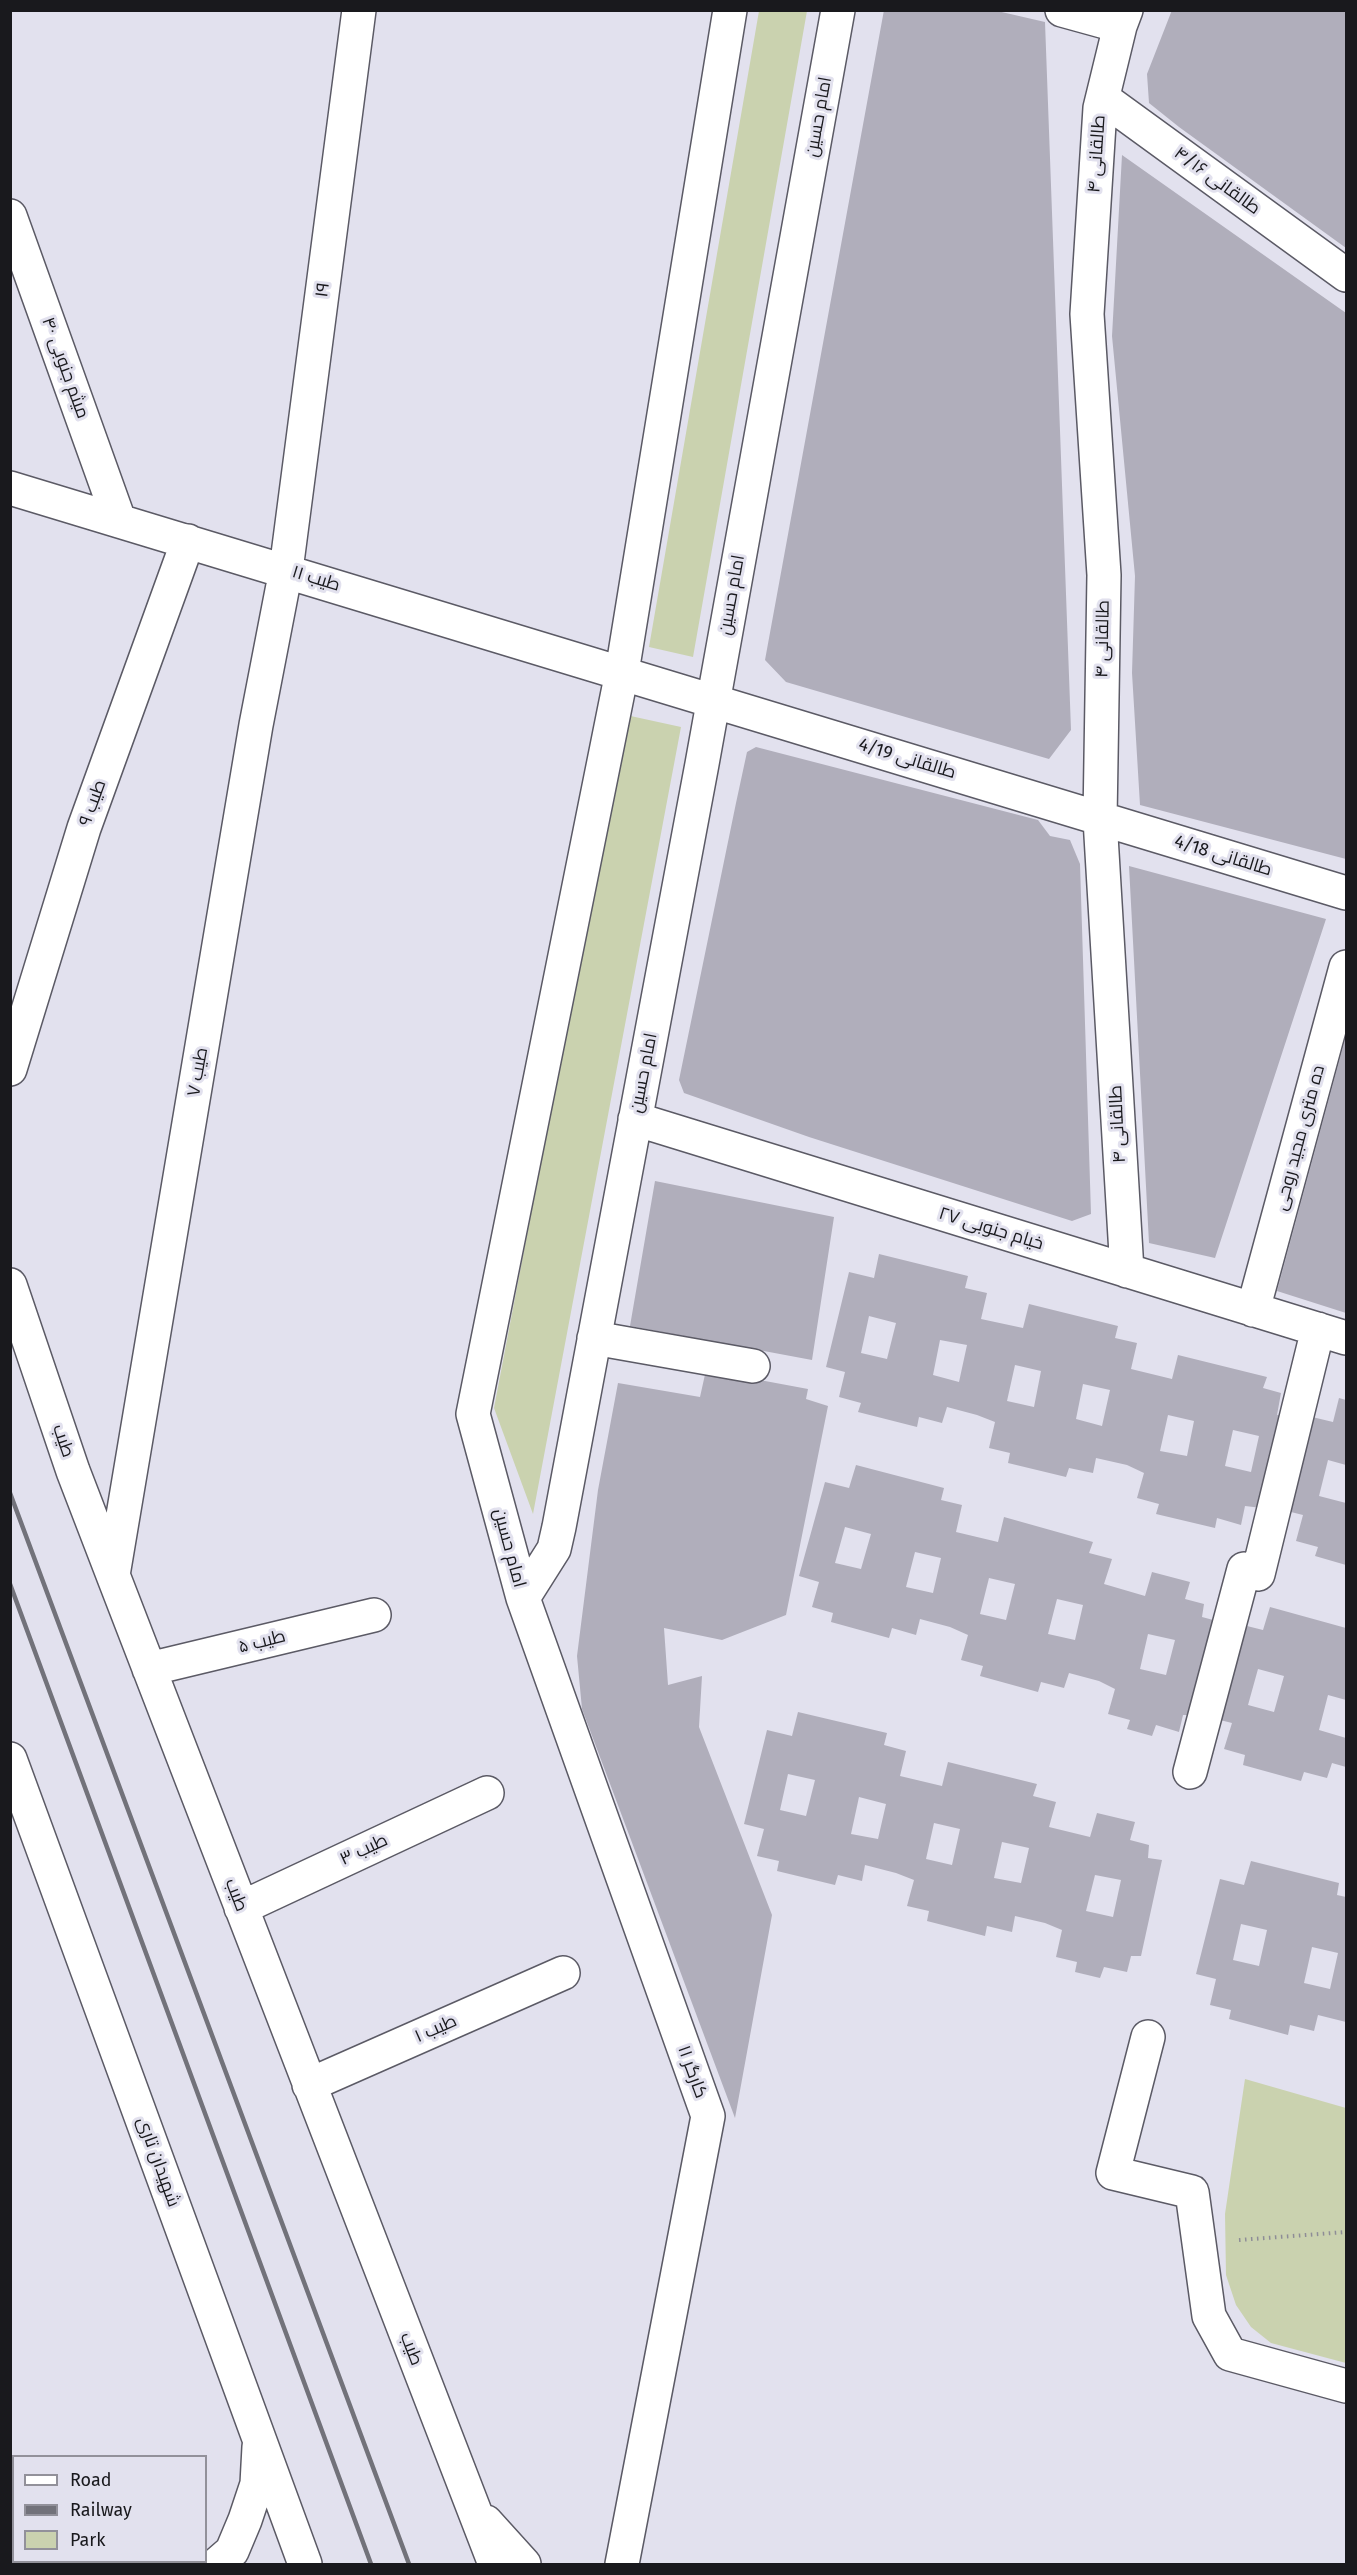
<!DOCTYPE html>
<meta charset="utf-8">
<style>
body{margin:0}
#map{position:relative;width:1357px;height:2575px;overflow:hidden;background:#e2e1ee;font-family:"Fira Sans",sans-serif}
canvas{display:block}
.frame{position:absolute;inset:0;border:12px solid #19191d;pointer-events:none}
.legend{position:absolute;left:12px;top:2455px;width:195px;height:108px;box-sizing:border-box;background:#e2e1ee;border:2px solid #92919a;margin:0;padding:8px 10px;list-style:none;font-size:18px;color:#19191d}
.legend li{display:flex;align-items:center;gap:12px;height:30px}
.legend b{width:30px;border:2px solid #92919a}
</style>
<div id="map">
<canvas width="1357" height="2575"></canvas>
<div class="frame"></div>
<ul class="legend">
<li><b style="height:8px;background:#fff"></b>Road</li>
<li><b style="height:8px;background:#72727a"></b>Railway</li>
<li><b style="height:16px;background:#cad2af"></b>Park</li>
</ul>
</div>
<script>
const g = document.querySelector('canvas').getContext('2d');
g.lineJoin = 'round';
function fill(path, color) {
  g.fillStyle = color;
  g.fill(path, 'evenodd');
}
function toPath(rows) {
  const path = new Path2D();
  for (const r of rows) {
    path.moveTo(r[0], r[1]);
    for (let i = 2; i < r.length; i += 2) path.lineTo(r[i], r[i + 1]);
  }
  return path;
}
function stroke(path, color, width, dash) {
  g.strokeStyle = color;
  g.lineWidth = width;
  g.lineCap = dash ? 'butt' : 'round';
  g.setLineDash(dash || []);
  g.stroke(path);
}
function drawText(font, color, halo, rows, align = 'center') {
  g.font = font + ' "Fira Sans",Cairo,sans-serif';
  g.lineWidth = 6;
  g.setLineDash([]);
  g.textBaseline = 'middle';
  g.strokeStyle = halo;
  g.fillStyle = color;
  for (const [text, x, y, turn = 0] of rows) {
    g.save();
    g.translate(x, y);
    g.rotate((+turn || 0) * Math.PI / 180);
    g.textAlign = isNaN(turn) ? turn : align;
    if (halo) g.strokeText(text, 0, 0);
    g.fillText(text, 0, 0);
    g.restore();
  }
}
const green = toPath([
 [759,11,807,11,693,657,649,647],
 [626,715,681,727,533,1514,494,1408],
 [1245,2079,1346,2108,1346,2363,1271,2343,1251,2327,1236,2305,1226,2275,1225,2214]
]);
const building = toPath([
 [884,10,993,10,1045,22,1071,730,1049,759,786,682,765,660],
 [1172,10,1346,10,1346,248,1179,127,1149,103,1147,74],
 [1122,155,1346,313,1346,859,1140,805,1132,673,1135,576,1112,336],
 [756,747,1038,820,1050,836,1070,840,1080,864,1091,1214,1072,1221,809,1137,684,1093,679,1080,736,803,747,752],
 [1129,866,1326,919,1215,1258,1149,1243],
 [1346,1036,1346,1313,1277,1291],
 [655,1181,834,1217,812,1360,630,1326],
 [879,1254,968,1276,965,1288,987,1293,981,1319,1023,1328,1029,1304,1118,1326,1115,1338,1137,1343,1131,1369,1172,1379,1178,1355,1267,1377,1263,1388,1281,1393,1277,1415,1289,1417,1262,1508,1245,1506,1241,1525,1217,1518,1215,1528,1156,1514,1159,1504,1137,1498,1144,1473,1127,1465,1096,1458,1093,1473,1069,1468,1066,1477,1008,1463,1010,1453,989,1448,995,1422,977,1415,947,1407,942,1423,919,1417,917,1427,858,1412,861,1403,839,1397,845,1372,826,1367,849,1272,874,1278],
 [869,1316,896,1323,887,1359,861,1353],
 [940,1340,967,1345,959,1382,933,1375],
 [1015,1365,1041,1371,1034,1407,1007,1401],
 [1083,1384,1110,1390,1102,1426,1076,1419],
 [1168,1415,1194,1421,1187,1456,1160,1451],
 [1233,1430,1259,1436,1251,1472,1225,1466],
 [706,1370,808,1389,806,1399,828,1406,786,1615,722,1640,664,1628,668,1685,702,1676,699,1727,772,1915,735,2118,582,1709,577,1656,598,1490,618,1383,700,1397],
 [1339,1398,1346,1400,1346,1465,1328,1460,1319,1496,1346,1503,1346,1565,1315,1556,1318,1547,1296,1541,1303,1515,1283,1510,1308,1416,1333,1422],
 [856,1465,944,1488,941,1500,962,1505,956,1532,998,1542,1004,1517,1093,1542,1089,1553,1112,1559,1104,1584,1145,1596,1152,1572,1190,1582,1185,1599,1204,1604,1202,1617,1217,1621,1194,1715,1183,1715,1179,1732,1156,1725,1152,1736,1127,1729,1130,1720,1108,1714,1115,1689,1099,1681,1069,1673,1064,1688,1041,1682,1038,1692,980,1676,983,1666,961,1660,968,1635,950,1627,920,1619,916,1635,892,1628,889,1638,831,1622,833,1613,812,1607,819,1582,799,1576,825,1482,849,1488],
 [845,1527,871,1534,861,1569,835,1563],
 [915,1552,941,1558,933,1593,906,1587],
 [989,1578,1015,1584,1006,1620,980,1614],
 [1057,1599,1083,1605,1075,1640,1048,1634],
 [1148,1634,1175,1640,1166,1675,1140,1669],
 [1270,1607,1346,1628,1346,1700,1328,1695,1319,1730,1346,1738,1346,1767,1332,1763,1327,1778,1304,1772,1301,1781,1243,1765,1245,1755,1224,1749,1232,1723,1212,1718,1239,1624,1263,1630],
 [1258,1669,1284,1676,1274,1712,1248,1705],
 [798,1712,887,1733,884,1745,906,1751,900,1776,942,1786,948,1762,1037,1784,1033,1796,1056,1802,1049,1827,1090,1837,1097,1813,1135,1822,1130,1840,1149,1845,1148,1858,1162,1860,1141,1956,1131,1956,1127,1972,1104,1967,1100,1978,1075,1972,1077,1962,1056,1957,1062,1930,1045,1923,1015,1916,1012,1932,987,1926,985,1936,927,1921,929,1911,907,1906,914,1880,896,1873,865,1865,862,1881,838,1875,835,1885,777,1871,779,1861,757,1856,764,1829,744,1824,767,1730,792,1736],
 [788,1774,815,1780,806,1816,780,1810],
 [859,1797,886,1804,878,1839,851,1834],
 [934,1823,960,1829,952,1865,926,1859],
 [1002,1842,1029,1848,1021,1883,994,1878],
 [1095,1875,1121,1880,1113,1917,1086,1911],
 [1251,1861,1339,1883,1337,1895,1346,1897,1346,2022,1318,2015,1314,2031,1290,2025,1288,2035,1229,2019,1231,2010,1210,2005,1216,1979,1196,1974,1220,1879,1244,1885],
 [1241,1924,1267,1930,1259,1966,1233,1960],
 [1312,1947,1338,1953,1330,1989,1304,1983]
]);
const path = toPath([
 [1239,2240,1346,2232]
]);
const minor = toPath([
 [1062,10,1120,26],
 [1126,10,1120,26,1100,108,1087,314,1104,575,1100,819,1127,1271],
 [1104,99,1346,275],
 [10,216,119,520],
 [10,488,1346,893],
 [10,1069,84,828,188,541],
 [635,1119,1346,1338],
 [10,1285,73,1471,113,1575,495,2564],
 [1253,1310,1346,967],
 [594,1338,753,1366],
 [1258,1574,1318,1329],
 [113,1575,256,725,286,570,359,10],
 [523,1598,554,1549,559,1527,702,764,838,10],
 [149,1669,374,1615],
 [10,1759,305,2564],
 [1190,1772,1244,1569],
 [241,1908,487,1793],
 [1148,2037,1113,2173,1192,2192,1209,2316,1230,2354,1346,2386],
 [309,2085,563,1973],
 [486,2522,524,2564],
 [217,2564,232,2551,245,2520,257,2484,259,2447],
 [622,2564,708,2116,523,1598,473,1414,622,672,730,10]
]);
const rail = toPath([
 [10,1493,409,2564],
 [10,1584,371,2564]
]);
const streetNames = [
 ["امام حسین",819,117,-80],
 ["طالقانی ۴",1097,154,-86],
 ["طالقانی ۴/۱۶",1217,181,36],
 ["۱۹",323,290,-83],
 ["میثم جنوبی ۴۰",65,368,70],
 ["طیب ۱۱",316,579,17],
 ["امام حسین",732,595,-80],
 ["طالقانی ۴",1103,639,-89],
 ["طالقانی 4/19",907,759,17],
 ["طیب ۹",93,803,-70],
 ["طالقانی 4/18",1223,856,17],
 ["طیب ۷",198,1072,-80],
 ["امام حسین",644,1073,-79],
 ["طالقانی ۴",1118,1124,-93],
 ["ده متری مجید روحی",1300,1138,-75],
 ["خیام جنوبی ۲۷",991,1229,17],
 ["طیب",63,1441,71],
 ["امام حسین",509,1548,75],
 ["طیب ۵",262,1642,-14],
 ["طیب ۳",364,1850,-25],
 ["طیب",236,1895,69],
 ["طیب ۱",436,2029,-24],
 ["کارگر ۱۱",692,2072,70],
 ["شهیدان تاری",158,2162,70],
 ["طیب",411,2349,69]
];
fill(green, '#cad2af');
fill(building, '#b0aebb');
stroke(minor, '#5b5a65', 36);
stroke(path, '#8e8d97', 4, [1.5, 4.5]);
stroke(minor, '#fff', 33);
stroke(rail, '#72727a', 4.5);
drawText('18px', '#19191d', '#e2e1ee', streetNames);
</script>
